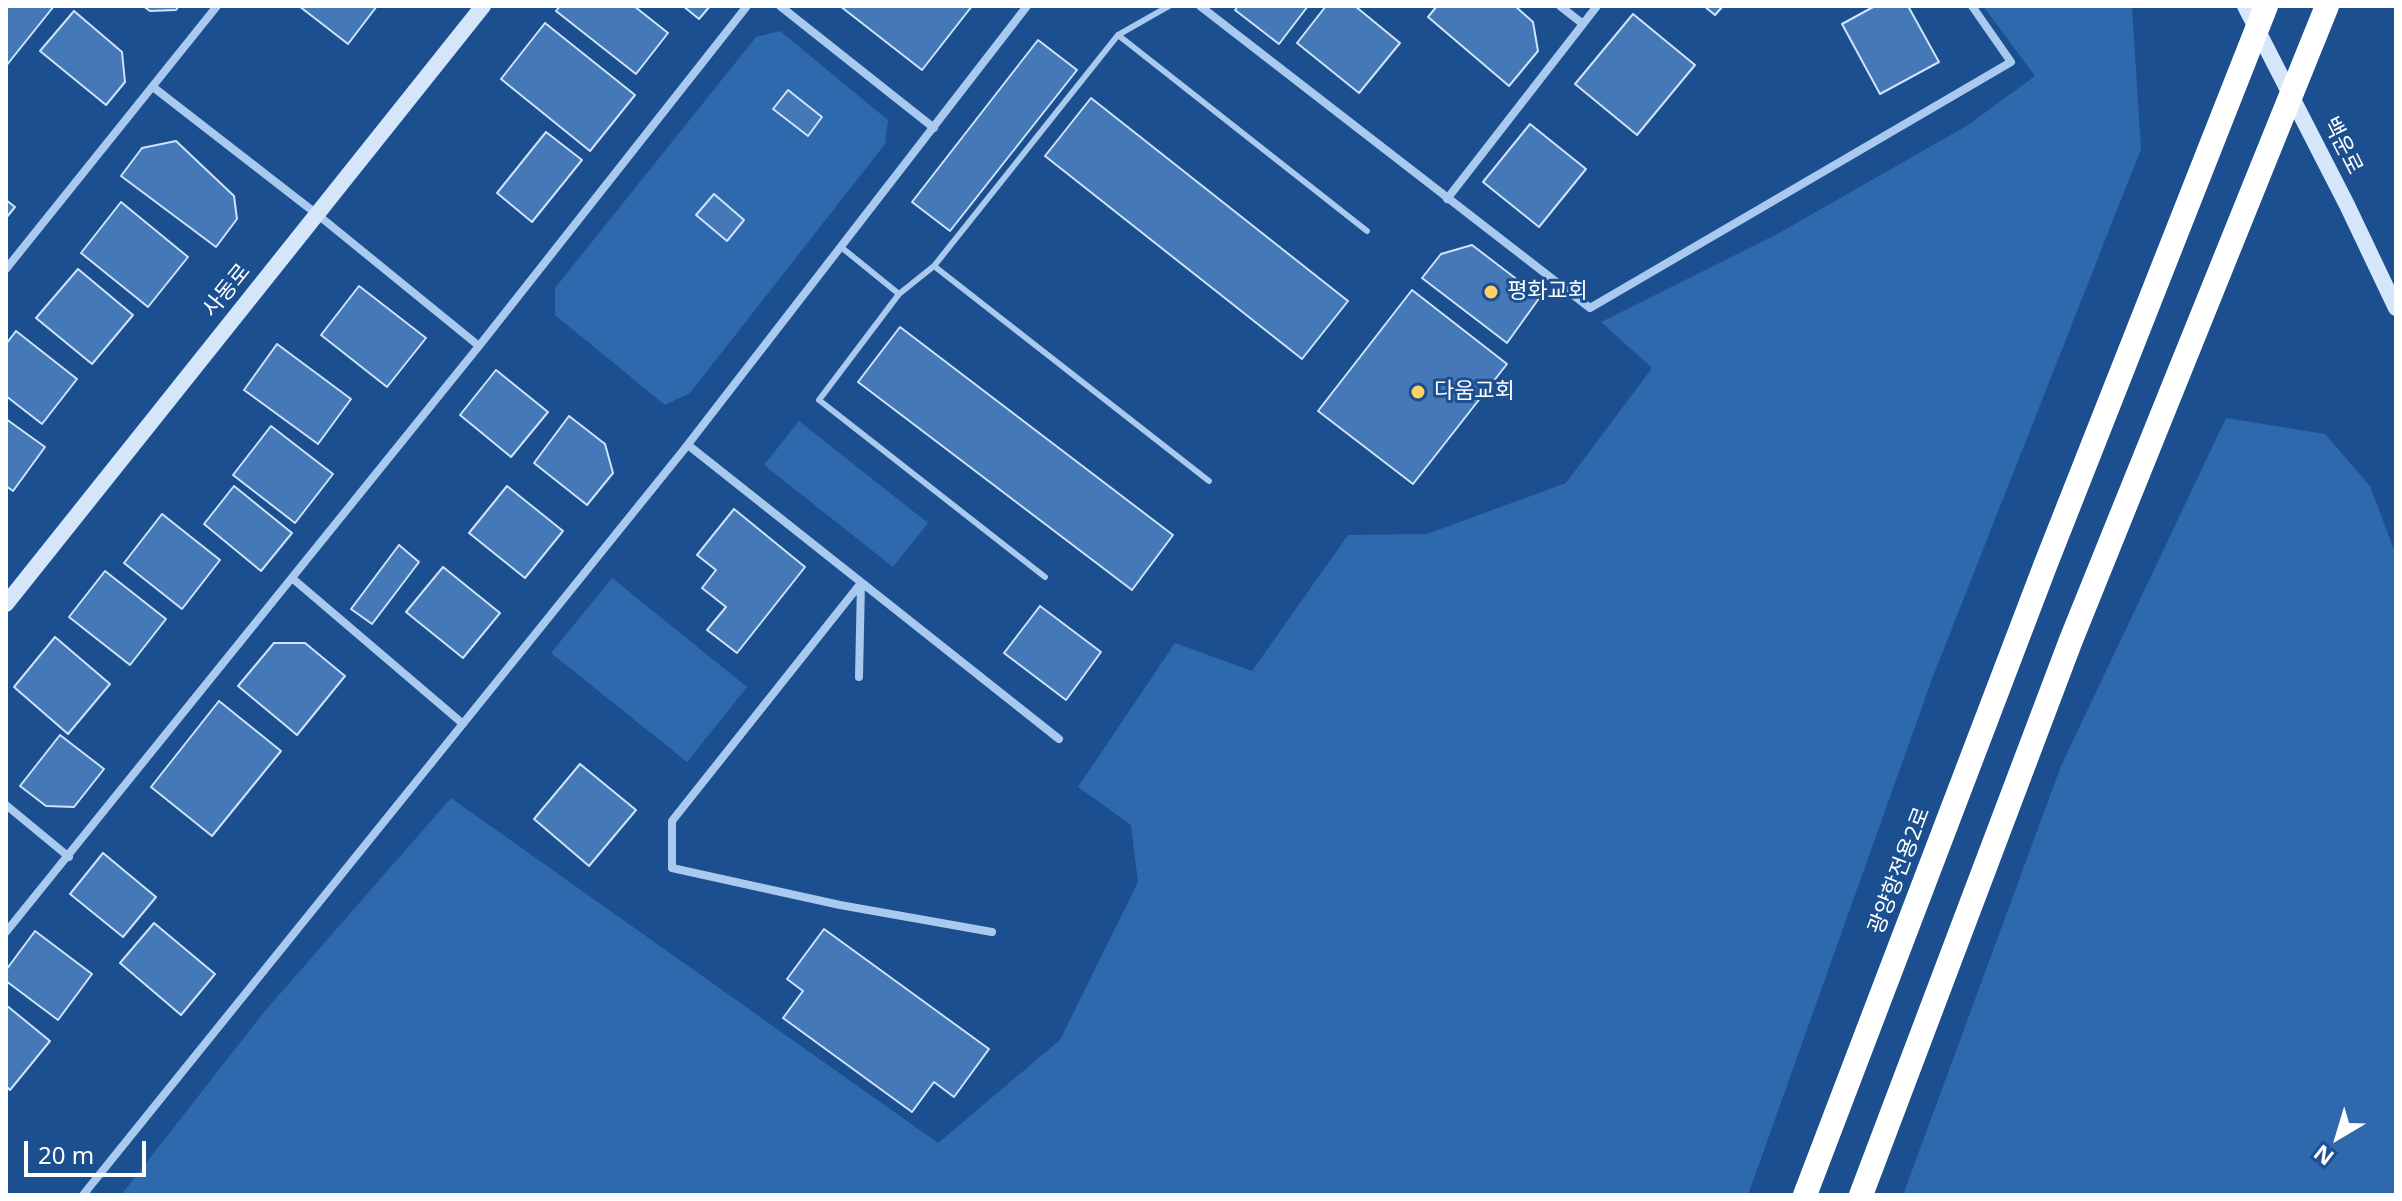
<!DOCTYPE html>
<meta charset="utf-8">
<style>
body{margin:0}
#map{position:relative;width:2402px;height:1201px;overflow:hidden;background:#1b4f8f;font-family:"Noto Sans",sans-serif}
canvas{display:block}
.frame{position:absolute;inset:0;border:8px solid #fff;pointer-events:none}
.north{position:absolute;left:2298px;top:1097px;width:80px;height:80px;-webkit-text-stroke:6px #1b4f8f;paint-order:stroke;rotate:218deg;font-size:22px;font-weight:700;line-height:32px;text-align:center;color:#fff}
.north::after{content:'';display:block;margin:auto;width:28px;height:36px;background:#fff;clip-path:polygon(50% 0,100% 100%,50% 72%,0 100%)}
.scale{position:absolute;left:24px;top:1141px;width:122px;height:36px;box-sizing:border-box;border:4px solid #fff;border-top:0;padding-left:10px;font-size:24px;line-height:28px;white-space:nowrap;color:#fff;-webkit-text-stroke:6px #1b4f8f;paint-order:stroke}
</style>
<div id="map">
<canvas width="2402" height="1201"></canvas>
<div class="frame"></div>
<div class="north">N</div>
<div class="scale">20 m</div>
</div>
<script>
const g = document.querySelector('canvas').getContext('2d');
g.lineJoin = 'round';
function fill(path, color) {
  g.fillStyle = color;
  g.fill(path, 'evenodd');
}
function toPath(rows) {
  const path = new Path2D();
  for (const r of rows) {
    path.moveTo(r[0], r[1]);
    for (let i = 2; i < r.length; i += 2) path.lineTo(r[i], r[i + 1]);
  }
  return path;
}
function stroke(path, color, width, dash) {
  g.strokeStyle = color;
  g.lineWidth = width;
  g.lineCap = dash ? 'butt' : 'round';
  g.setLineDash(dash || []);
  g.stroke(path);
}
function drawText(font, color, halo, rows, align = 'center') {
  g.font = font + ' "Noto Sans","Noto Sans KR",sans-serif';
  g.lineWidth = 6;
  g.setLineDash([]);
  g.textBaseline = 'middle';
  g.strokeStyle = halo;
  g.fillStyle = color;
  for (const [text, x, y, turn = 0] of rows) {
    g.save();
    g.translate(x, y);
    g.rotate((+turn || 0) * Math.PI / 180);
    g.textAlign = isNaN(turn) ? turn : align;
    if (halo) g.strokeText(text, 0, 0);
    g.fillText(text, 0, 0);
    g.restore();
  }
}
const green = toPath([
 [1983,6,2132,6,2141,149,1932,679,1748,1195,121,1195,264,1012,451,798,938,1143,1060,1040,1138,882,1131,825,1078,787,1175,643,1252,671,1348,535,1427,534,1566,483,1652,368,1601,322,1779,233,1968,125,2035,76],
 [780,31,888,120,885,144,690,393,665,405,555,315,555,288,756,37],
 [2226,418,2325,434,2370,486,2396,555,2396,1195,1903,1195,2061,766],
 [799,421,928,523,893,567,764,465],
 [612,578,747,687,687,762,551,653]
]);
const building = toPath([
 [6,6,54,6,6,66,6,6],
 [143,6,179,6,176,10,150,11,143,6],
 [299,6,377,6,348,44,299,6],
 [560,6,634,6,668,33,636,74,556,11,560,6],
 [683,6,710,6,699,19,683,6],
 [840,6,972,6,922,70,840,6],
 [1238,6,1308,6,1279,44,1235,10,1238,6],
 [1326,6,1355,6,1400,43,1359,93,1297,43,1326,6],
 [1437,6,1515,6,1533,22,1538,51,1509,86,1428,17,1437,6],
 [1704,6,1723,6,1715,15,1704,6],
 [1875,6,1908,6,1939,62,1880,94,1842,24,1875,6],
 [74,11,122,52,125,82,106,105,40,51,74,11],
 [1633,14,1695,65,1637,135,1575,84,1633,14],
 [545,23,635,95,590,151,501,79,545,23],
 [1038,40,1077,70,950,231,912,202,1038,40],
 [788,90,822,117,808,136,773,109,788,90],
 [1091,98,1348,301,1302,359,1045,156,1091,98],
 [1530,124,1586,169,1539,227,1483,182,1530,124],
 [546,132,582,160,532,222,497,193,546,132],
 [176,141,234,196,237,219,216,247,121,176,142,148,176,141],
 [714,194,744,220,727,241,696,215,714,194],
 [6,200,15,207,6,218,6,200],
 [121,202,188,257,148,307,81,253,121,202],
 [1472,245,1540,297,1507,343,1422,278,1441,254,1472,245],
 [78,269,133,315,92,364,36,318,78,269],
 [359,286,426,338,387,387,321,335,359,286],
 [1412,290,1507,364,1413,484,1318,411,1412,290],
 [900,327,1173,535,1132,590,858,382,900,327],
 [16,331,77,379,42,424,6,396,6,344,16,331],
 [277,344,351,399,318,444,244,390,277,344],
 [496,370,548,412,511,457,460,415,496,370],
 [569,416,605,444,613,473,587,505,534,463,569,416],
 [6,419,45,447,13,491,6,486,6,419],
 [271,426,333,474,295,523,233,475,271,426],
 [234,486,292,533,261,571,204,524,234,486],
 [507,486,563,531,525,578,469,533,507,486],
 [734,509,805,567,737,653,707,630,726,607,702,588,716,570,697,555,734,509],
 [162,514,220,560,182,609,124,563,162,514],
 [399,545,419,562,372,624,351,609,399,545],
 [443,567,500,613,463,658,406,612,443,567],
 [105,571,166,619,130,665,69,617,105,571],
 [1040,606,1101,652,1066,700,1004,653,1040,606],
 [55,637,110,684,68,734,14,687,55,637],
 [274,643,305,643,345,676,297,735,238,686,274,643],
 [219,701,281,751,212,836,151,787,219,701],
 [60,735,104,769,74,807,46,806,20,786,60,735],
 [580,764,636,810,589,866,534,819,580,764],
 [103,853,156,897,123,937,70,894,103,853],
 [154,923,215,974,181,1015,120,963,154,923],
 [824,929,989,1049,954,1097,934,1082,912,1112,783,1018,803,991,787,979,824,929],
 [35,931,92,974,58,1020,6,981,6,970,35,931],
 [6,1005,50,1041,10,1090,6,1086,6,1005]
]);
const lane = toPath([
 [1118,35,1367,231],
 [841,247,899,294,934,266,1118,35,1169,6],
 [934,266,1209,481],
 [899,294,819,400,1045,577]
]);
const street = toPath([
 [780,6,934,128],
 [1200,6,1590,308,2011,62,1972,6],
 [1560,6,1583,24],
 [153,87,318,215,479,346],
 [1447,199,1597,6],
 [6,269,217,6],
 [688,445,1059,739],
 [292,578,462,723],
 [861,583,672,821,672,868,840,905,992,932],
 [859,677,861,583],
 [6,805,69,857],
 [6,932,479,346,747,6],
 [83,1195,682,452,1027,6]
]);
const secondary = toPath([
 [2245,6,2347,205,2396,308],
 [6,604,483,6]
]);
const highway = toPath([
 [1805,1195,2045,566,2266,6],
 [1861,1195,2071,640,2327,6]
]);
const markers = [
 [1491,292,8,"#ffd166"],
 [1418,392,8,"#ffd166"]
];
const streetNames = [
 ["백운로",2342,146,63],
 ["사동로",227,291,-51],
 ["광양항전용2로",1900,871,-69]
];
const poiNames = [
 ["평화교회",1507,292],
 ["다움교회",1434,392]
];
fill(green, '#2e69ad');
fill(building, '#4478b7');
stroke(building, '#cfe3fa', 2);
stroke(lane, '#a9c9ee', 6);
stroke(street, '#a9c9ee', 8);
stroke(secondary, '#d6e6fa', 16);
stroke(highway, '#fff', 24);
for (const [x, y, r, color] of markers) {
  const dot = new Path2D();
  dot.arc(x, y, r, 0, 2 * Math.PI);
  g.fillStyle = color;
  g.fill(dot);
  stroke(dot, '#1b4f8f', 3);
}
drawText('22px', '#fff', '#1b4f8f', streetNames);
drawText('22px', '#fff', '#1b4f8f', poiNames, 'left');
</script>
